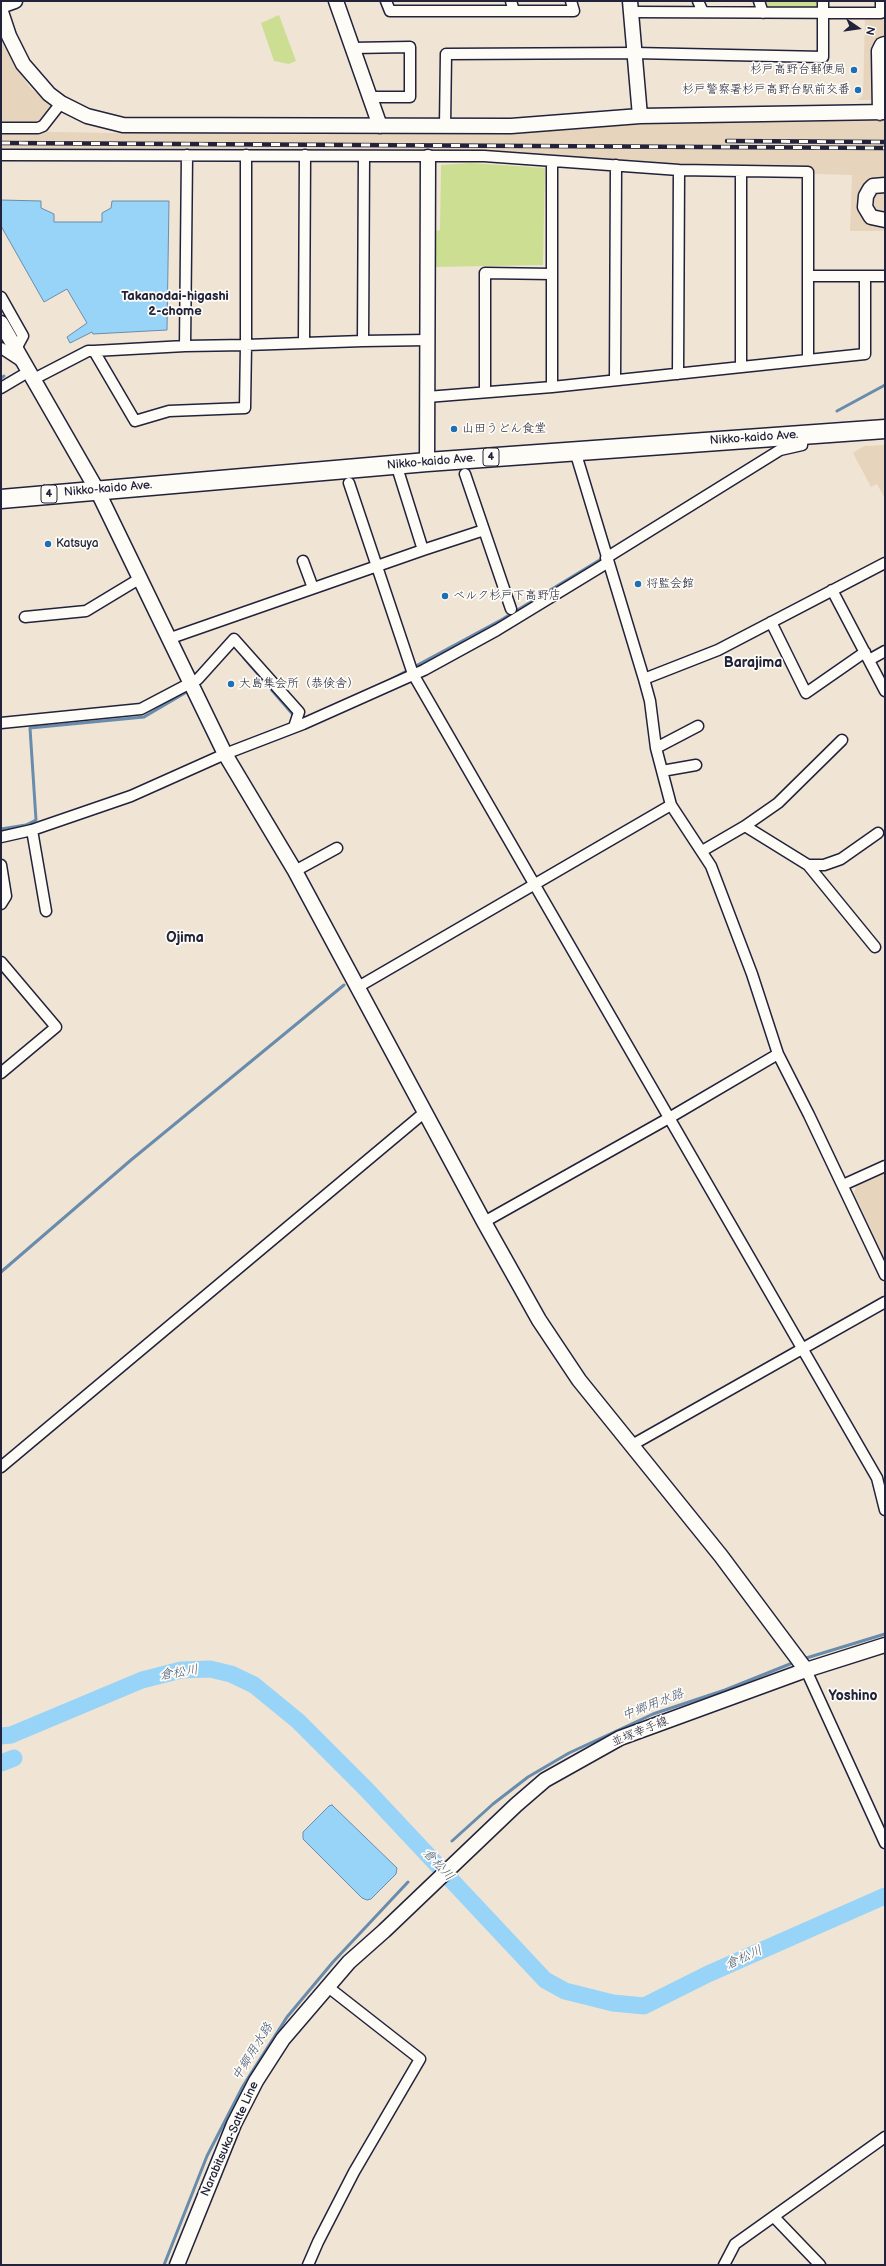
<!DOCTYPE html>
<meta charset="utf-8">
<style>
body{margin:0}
#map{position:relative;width:886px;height:2266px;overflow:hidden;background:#f0e5d4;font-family:"Balsamiq Sans",sans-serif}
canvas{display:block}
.frame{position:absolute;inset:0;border:2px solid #22223b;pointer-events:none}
.north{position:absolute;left:838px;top:8px;width:40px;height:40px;-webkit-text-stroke:3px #fdfcf7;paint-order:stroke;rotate:103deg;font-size:11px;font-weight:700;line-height:16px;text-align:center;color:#22223b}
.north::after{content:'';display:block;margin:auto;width:14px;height:18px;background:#22223b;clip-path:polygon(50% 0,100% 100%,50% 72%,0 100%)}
</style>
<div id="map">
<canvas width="886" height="2266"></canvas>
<div class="frame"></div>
<div class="north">N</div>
</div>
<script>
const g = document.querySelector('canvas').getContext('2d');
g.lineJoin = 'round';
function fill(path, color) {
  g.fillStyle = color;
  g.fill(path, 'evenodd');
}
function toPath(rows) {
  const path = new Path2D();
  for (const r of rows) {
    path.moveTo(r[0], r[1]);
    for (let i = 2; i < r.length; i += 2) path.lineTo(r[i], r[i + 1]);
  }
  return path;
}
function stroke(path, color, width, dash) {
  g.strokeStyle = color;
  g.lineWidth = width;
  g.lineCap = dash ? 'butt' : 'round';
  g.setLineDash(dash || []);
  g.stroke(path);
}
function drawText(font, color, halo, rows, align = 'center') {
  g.font = font + ' "Balsamiq Sans","Klee One",sans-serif';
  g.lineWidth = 3.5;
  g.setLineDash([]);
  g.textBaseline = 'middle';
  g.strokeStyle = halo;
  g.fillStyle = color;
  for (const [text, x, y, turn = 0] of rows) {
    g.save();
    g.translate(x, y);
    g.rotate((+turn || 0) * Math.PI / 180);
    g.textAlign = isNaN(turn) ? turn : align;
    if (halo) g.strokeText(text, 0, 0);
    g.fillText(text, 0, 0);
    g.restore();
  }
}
const built = toPath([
 [865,17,885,17,885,100,858,100,863,95],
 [1,41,13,63,31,89,51,104,43,118,39,122,1,122],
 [885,120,885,231,850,231,852,175,813,174,808,167,707,167,464,151,1,150,1,131,113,133,507,132,708,121],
 [885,445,885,497,884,497,877,484,871,487,853,453,864,446],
 [885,1173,885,1259,854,1193,856,1186]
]);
const green = toPath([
 [762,1,819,1,818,7,814,10,766,10],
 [279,15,296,61,289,64,274,61,261,23],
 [470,163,545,168,543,265,435,267,436,231,440,230,441,165]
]);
const water = toPath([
 [1,200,41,201,41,208,54,214,54,222,102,222,102,213,111,208,112,201,169,201,167,330,93,334,92,332,70,343,67,337,87,323,67,289,44,302,1,226,1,200],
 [332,1805,397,1868,396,1874,371,1899,367,1900,362,1898,303,1839,303,1832,329,1806,332,1805]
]);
const stream = toPath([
 [1,378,4,376],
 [837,411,885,385],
 [244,658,295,717],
 [388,681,501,620,603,558],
 [1,829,26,825,36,820,30,728,144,717,190,690],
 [1,1272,131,1160,344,985],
 [803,1659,885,1634],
 [452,1841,493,1804,528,1777,569,1753,653,1714,725,1690,795,1662],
 [164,2265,207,2156,243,2086,287,2017,333,1962,408,1882]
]);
const river = toPath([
 [1,1736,11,1735,142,1680,181,1670,210,1669,231,1674,254,1685,298,1721,366,1789,545,1980,565,1991,613,2003,644,2006,708,1974,885,1896],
 [1,1763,14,1758]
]);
const street = toPath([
 [386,1,390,11,574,11,571,1],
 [511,1,514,11],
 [698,1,703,12],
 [759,1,763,13],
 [633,12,881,13,881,1],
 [352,48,410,47,410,97,370,97],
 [445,126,446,54,635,53,823,57,823,1],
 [1,128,38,128,43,126,61,103],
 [1,155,484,156,679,170,808,172,808,276,885,276],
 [246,155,246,345,245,408,169,411,135,421,94,351,185,346,246,345,363,341,427,340],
 [1,297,23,336,16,349],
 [363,341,364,156],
 [304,342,305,155],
 [185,346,187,155],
 [1,348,21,361],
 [808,360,865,354,865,276],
 [741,367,741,172],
 [678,374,679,170],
 [32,380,88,351,94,351],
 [615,380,616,165],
 [552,387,552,161],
 [1,388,28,372],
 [485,392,485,273,552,274],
 [427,397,552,387,808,360,808,276],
 [575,451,644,679,650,701,656,748,671,805,711,866,752,974,778,1054,809,1115,885,1275],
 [465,474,511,609],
 [349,483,413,674,877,1478,885,1510],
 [423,550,484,530],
 [606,558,780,450,802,445,803,434],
 [303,561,313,588],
 [832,590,885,691],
 [25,617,86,611,139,579],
 [771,622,806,693,865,652],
 [168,639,423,550,396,464],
 [869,660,885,651],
 [644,679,718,650,885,563],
 [1,723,141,709,198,679,234,639,299,712,294,727],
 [656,748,698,726],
 [662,771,696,765],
 [745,826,778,803,842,740],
 [32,830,46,911],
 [1,837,32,830,131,796,225,754,303,724,424,670,497,630,607,563],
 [702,851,745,826,808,865,824,865,841,859,878,833],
 [1,865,6,896,1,904],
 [808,865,875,947],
 [295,871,337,848],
 [1,962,56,1027,1,1073],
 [358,987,671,805],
 [843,1185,885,1166],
 [484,1222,669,1118,778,1054],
 [632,1445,885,1302],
 [1,1467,425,1112],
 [806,1670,885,1843],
 [774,2217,820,2265],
 [308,2265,318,2242,354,2172,420,2059,328,1987],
 [724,2265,735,2244,885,2137]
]);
const secondary = toPath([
 [336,1,380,126],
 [630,1,640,116],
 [1,6,15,1],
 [1,12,9,36,23,64,49,94,61,103,87,116,123,125,511,126,640,116,885,112],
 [880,113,879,51,882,45,885,44],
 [885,185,873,186,870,189,866,196,865,207,871,217,885,220],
 [1,323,97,490,225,754,295,871,484,1222,539,1320,579,1380,721,1556,806,1670],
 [427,462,428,157],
 [177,2265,234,2124,256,2081,283,2039,349,1962,384,1931,516,1805,545,1780,620,1738,806,1670,885,1645]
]);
const highway = toPath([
 [1,499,427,462,885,429]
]);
const rail = toPath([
 [727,141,885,142],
 [1,143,885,148]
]);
const markers = [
 [854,70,4,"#1f6fb2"],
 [858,90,4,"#1f6fb2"],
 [454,429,4,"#1f6fb2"],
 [48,544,4,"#1f6fb2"],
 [638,584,4,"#1f6fb2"],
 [445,596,4,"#1f6fb2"],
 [231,684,4,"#1f6fb2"]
];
const shields = [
 [491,457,16],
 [49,494,16]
];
const shieldNames = [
 ["4",491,457],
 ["4",49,494]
];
const poiNames = [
 ["杉戸高野台郵便局",846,70,"right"],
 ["杉戸警察署杉戸高野台駅前交番",850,90,"right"],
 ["山田うどん食堂",462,429],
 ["Katsuya",56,544],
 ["将監会館",646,584],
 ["ベルク杉戸下高野店",453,596],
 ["大島集会所（恭倹舎）",239,684]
];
const streetNames = [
 ["Nikko-kaido Ave.",754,438,-4],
 ["Nikko-kaido Ave.",431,462,-5],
 ["Nikko-kaido Ave.",108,489,-5],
 ["並塚幸手線",640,1732,-22],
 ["Narabitsuka-Satte Line",230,2139,-66]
];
const neighbourhoodNames = [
 ["Takanodai-higashi",175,297],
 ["2-chome",175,312]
];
const waterNames = [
 ["倉松川",179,1673,-9],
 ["中郷用水路",653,1705,-21],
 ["倉松川",438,1865,47],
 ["倉松川",744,1958,-24],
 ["中郷用水路",253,2052,-58]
];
const quarterNames = [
 ["Barajima",753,663],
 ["Ojima",185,938],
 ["Yoshino",853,1696]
];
fill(built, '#e6d4bc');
fill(green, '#ccde92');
fill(water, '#98d3f8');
stroke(water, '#698cac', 1);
stroke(stream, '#698cac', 3);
stroke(river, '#98d3f8', 17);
stroke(street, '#22223b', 13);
stroke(secondary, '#22223b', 17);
stroke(highway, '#22223b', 21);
stroke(street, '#fdfcf7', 10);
stroke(secondary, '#fdfcf7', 14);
stroke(highway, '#fdfcf7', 18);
stroke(rail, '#22223b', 4.5);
stroke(rail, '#fdfcf7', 3, [9]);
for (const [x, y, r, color] of markers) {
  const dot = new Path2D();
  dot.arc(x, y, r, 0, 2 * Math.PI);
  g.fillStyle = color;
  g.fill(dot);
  stroke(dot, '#fdfcf7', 1.5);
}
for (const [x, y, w] of shields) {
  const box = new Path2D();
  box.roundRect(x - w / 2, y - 9, w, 18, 3);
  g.fillStyle = '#fdfcf7';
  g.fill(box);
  stroke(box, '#22223b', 1);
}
drawText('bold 11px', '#22223b', null, shieldNames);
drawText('12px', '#22223b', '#fdfcf7', poiNames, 'left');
drawText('12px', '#22223b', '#fdfcf7', streetNames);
drawText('bold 13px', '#22223b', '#fdfcf7', neighbourhoodNames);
drawText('italic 13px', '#455774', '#fdfcf7', waterNames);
drawText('bold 14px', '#22223b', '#fdfcf7', quarterNames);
</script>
